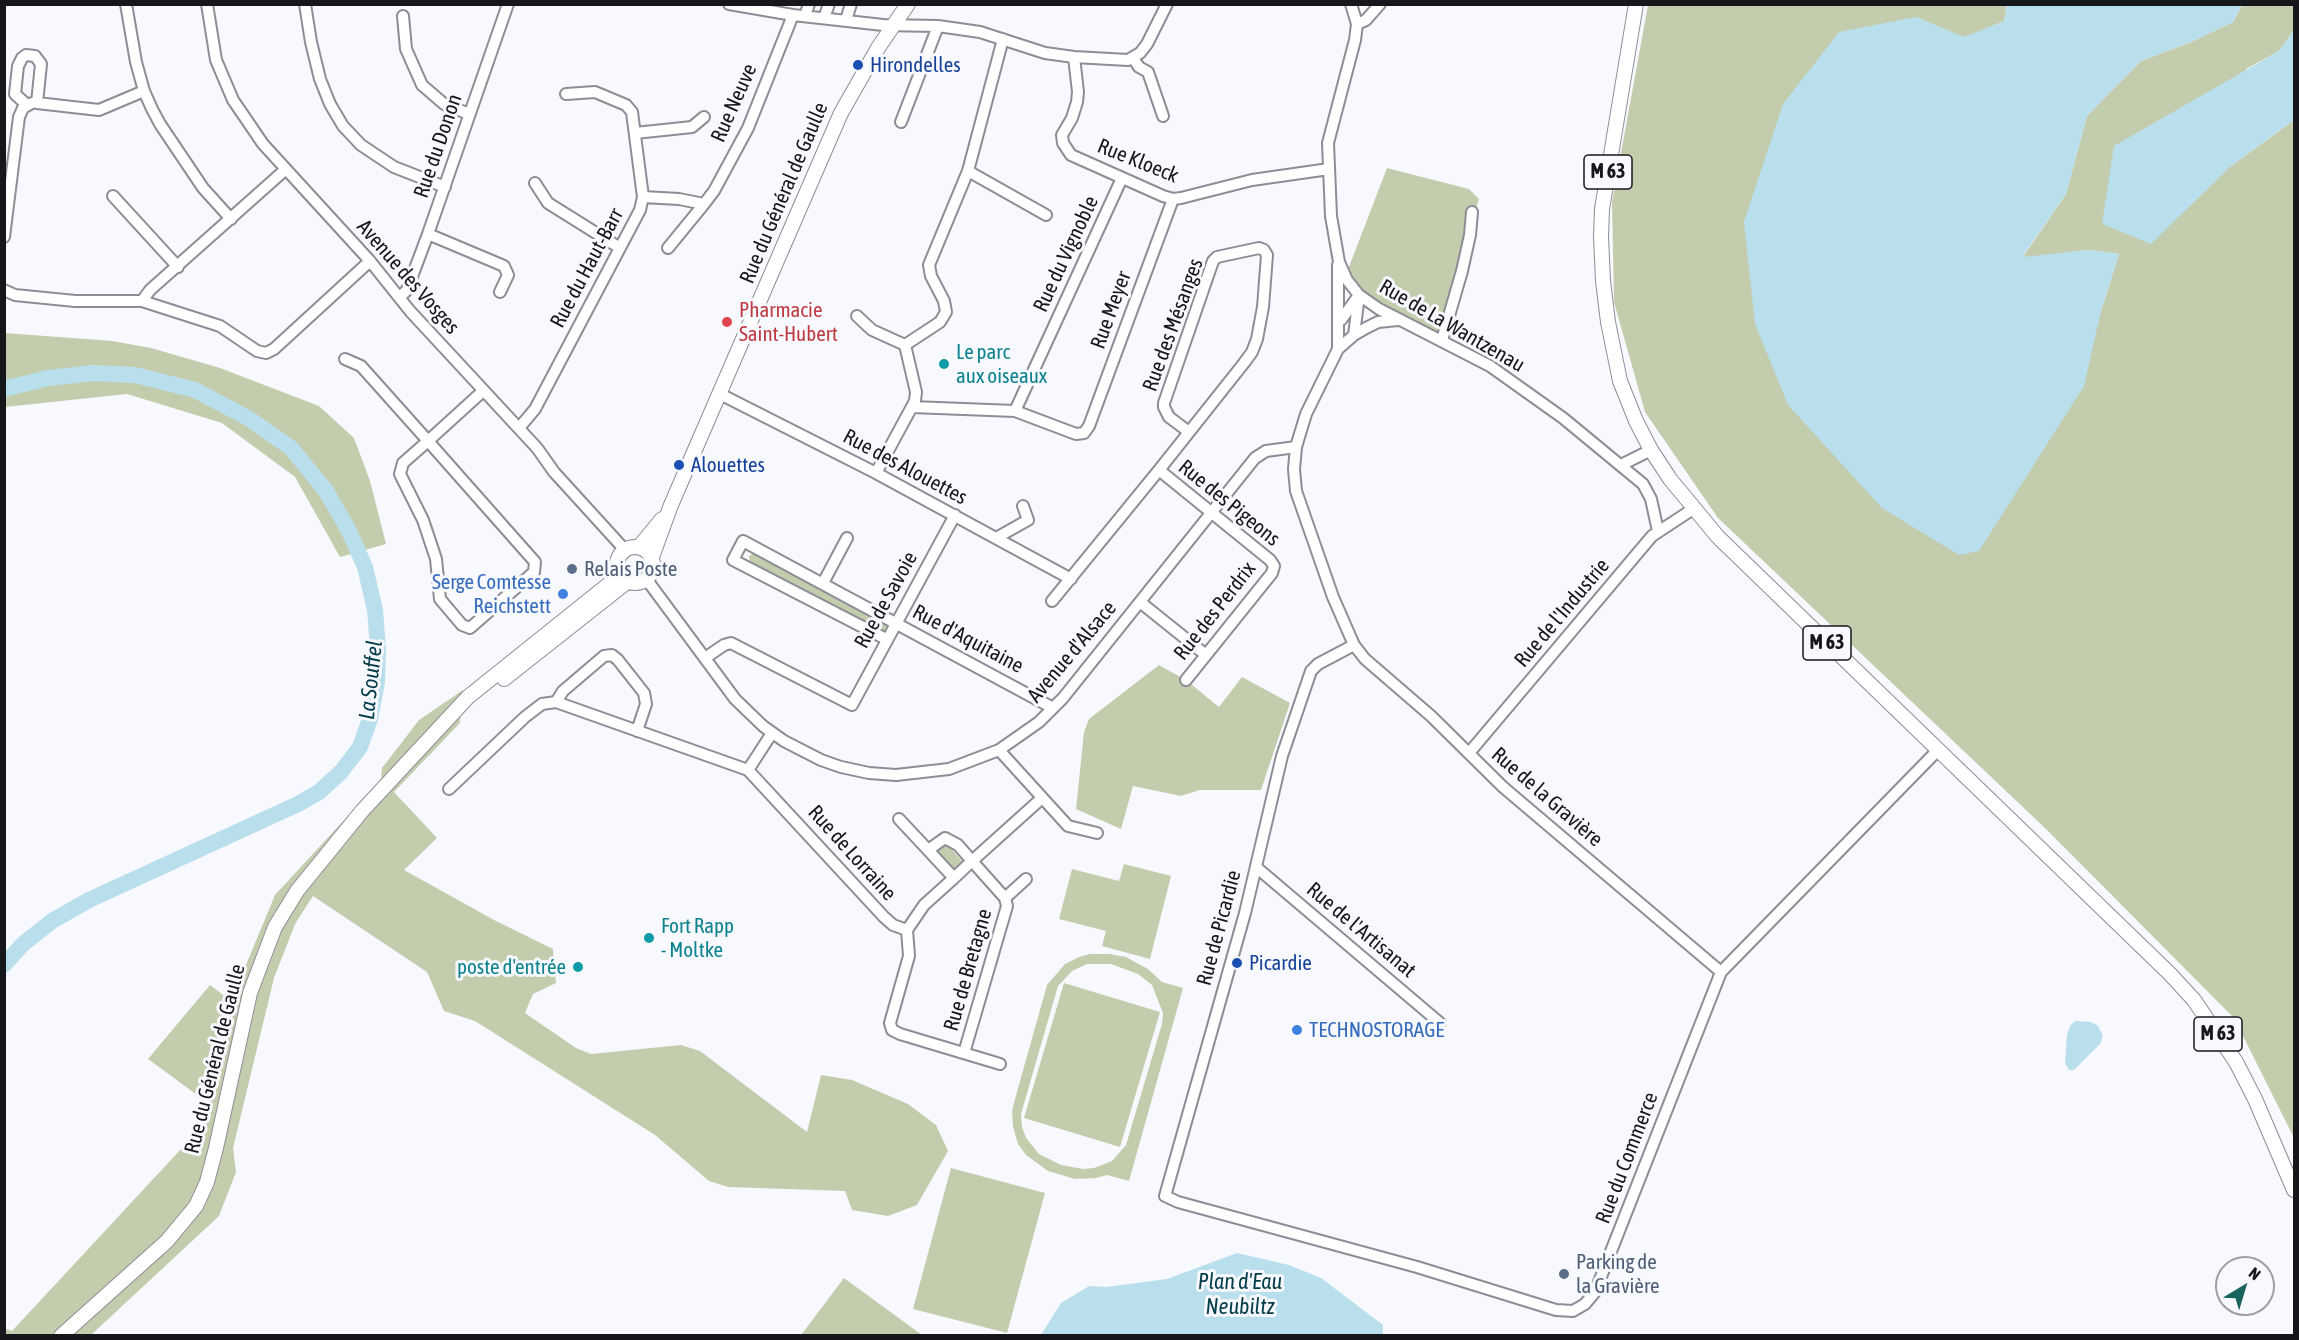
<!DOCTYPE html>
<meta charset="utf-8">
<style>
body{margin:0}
#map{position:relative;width:2299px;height:1340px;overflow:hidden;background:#f8f9fe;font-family:"Asap Condensed",sans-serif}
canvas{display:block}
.frame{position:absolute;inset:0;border:6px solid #16171a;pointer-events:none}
.north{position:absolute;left:2215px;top:1256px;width:60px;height:60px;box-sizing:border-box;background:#f8f9fe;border:2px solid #9e9fa3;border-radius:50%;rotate:38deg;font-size:16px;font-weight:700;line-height:24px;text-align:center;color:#16171a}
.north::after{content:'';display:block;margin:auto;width:21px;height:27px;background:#19645d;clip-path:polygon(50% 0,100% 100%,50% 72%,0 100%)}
</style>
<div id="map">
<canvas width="2299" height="1340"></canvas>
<div class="frame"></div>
<div class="north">N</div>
</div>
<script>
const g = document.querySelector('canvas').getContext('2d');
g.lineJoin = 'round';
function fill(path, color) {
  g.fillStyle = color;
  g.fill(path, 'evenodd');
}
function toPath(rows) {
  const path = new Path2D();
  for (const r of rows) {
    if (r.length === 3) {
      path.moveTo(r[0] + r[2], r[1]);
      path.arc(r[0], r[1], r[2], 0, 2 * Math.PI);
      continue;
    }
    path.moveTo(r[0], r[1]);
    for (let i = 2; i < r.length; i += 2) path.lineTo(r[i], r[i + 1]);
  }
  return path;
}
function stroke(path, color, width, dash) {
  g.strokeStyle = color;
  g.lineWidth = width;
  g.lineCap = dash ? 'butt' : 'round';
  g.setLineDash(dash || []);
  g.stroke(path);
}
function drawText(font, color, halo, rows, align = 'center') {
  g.font = font + ' "Asap Condensed",sans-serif';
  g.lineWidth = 6;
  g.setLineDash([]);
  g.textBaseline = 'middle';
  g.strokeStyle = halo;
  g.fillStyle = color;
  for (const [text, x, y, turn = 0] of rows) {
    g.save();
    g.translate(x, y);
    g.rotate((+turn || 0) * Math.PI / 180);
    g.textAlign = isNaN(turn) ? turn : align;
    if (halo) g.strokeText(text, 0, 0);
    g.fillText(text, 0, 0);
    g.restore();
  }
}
const green = toPath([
 [1648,5,2007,5,2004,21,1964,38,1916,17,1783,104,2101,311,2119,254,2089,250,2022,258,2066,194,2087,116,2141,61,2191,42,2233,22,2242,5,2294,5,2294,30,2279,51,2246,69,2231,166,2294,120,2294,1138,2234,1018,2046,829,1718,518,1645,412,1614,302,1612,202],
 [1387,168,1469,189,1479,199,1440,333,1398,317,1368,295,1347,272],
 [5,333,112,341,151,348,220,368,319,406,354,438,370,481,386,544,340,557,295,477,222,423,127,394,5,407],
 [756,552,889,624,887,631,882,633,750,564,749,556],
 [1159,665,1186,680,1219,707,1242,677,1290,703,1261,790,1200,790,1181,796,1133,786,1121,829,1076,809,1084,732,1089,719],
 [463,690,460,723,394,792,437,838,404,870,494,920,553,949,556,983,533,994,525,1013,576,1048,591,1054,681,1045,700,1051,807,1132,821,1075,852,1080,908,1104,936,1125,948,1151,917,1205,888,1216,852,1210,845,1191,728,1187,709,1181,655,1135,475,1021,444,1011,427,972,313,896,295,924,274,978,233,1148,236,1172,219,1216,91,1335,5,1335,4,1328,12,1331,195,1134,204,1100,148,1059,210,985,231,1001,275,895,381,780,382,768,419,720],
 [944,844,947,844,963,862,957,869,951,869,938,854,939,848],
 [1124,864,1171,876,1150,959,1102,946,1106,931,1059,919,1072,869,1119,881],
 [1090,954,1109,954,1126,957,1148,969,1162,982,1183,988,1129,1181,1107,1175,1096,1178,1075,1179,1048,1171,1026,1155,1018,1144,1013,1127,1012,1111,1015,1099,1047,985,1065,964,1079,957],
 [1087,964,1111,964,1138,974,1152,985,1163,1013,1162,1024,1126,1145,1112,1161,1094,1168,1083,1169,1061,1165,1039,1154,1026,1138,1022,1127,1021,1114,1058,986,1072,971],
 [1064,983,1160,1012,1120,1147,1024,1118],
 [951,1168,1045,1193,1007,1333,913,1309],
 [844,1278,922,1335,801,1335]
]);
const water = toPath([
 [2007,5,2242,5,2233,22,2191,42,2141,61,2087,116,2066,194,2022,257,2089,250,2119,254,2101,311,2084,386,1979,551,1959,555,1882,508,1788,405,1755,324,1744,222,1783,104,1839,32,1916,17,1964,37,2004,21],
 [2294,30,2294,120,2231,166,2151,244,2102,224,2114,146,2279,51],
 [2075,1021,2091,1022,2098,1026,2103,1036,2100,1044,2074,1070,2069,1070,2065,1063,2067,1035,2070,1026],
 [1237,1253,1289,1265,1321,1278,1383,1325,1383,1335,1041,1335,1061,1303,1089,1286,1106,1287,1167,1279]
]);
const river = toPath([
 [4,389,48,378,93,373,135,375,195,390,248,418,291,448,326,491,348,529,365,567,375,610,378,649,377,682,370,719,360,747,341,772,319,792,298,804,89,900,52,921,23,944,4,965]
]);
const minor = toPath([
 [126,4,136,62,144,91,152,109,160,124,203,188,231,219],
 [207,4,216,60,233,100,263,144,370,261,410,311,537,448,554,472,625,550],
 [305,4,311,42,320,79,330,104,343,126,361,145,394,167,445,187],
 [729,4,793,15,883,25,938,26,980,32,1045,53,1074,57,1128,60,1140,53,1147,44,1167,4],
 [1351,4,1357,24,1355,40,1328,143,1331,216,1339,262,1347,280,1359,295,1379,309,1490,366,1563,418,1643,484,1651,499,1658,531],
 [403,16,406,49,422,85,444,104,469,114],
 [805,16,809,4],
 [824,18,829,4],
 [846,20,851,4],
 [1357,24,1366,20,1380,4],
 [1074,57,1078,92,1077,102,1072,118,1062,135,1063,143,1071,155,1163,196,1173,199,1181,198,1252,180,1329,169],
 [1133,58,1139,67,1148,72,1163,116],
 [27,105,15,94,18,66,22,58,26,55,35,56,41,64,37,103,99,110,144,91],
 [901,122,938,26],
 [635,133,692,127,704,117],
 [968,171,1046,215],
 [535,183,548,203,620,248],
 [113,196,178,267],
 [643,197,679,199,704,204,714,191,748,128,793,15],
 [428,234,504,266,508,275,500,292],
 [4,237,19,117,23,108,32,103],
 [668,248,704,204],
 [1338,265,1338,349],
 [4,290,15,295,75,301,142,301,220,326,257,351,266,353,274,349,370,261],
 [400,297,407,290,428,234,508,4],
 [142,301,150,290,286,169],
 [857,316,872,330,905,345],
 [1341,320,1359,295,1354,335],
 [1442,340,1462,271,1470,235,1472,212],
 [345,359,361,366,428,441,535,562,534,572,470,628,462,625,440,599,436,559,423,520,400,474,403,463,428,441,483,391],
 [720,394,876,473,1071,579],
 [912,407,1015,411,1076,434,1084,433,1089,426,1173,199],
 [1015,411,1122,178],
 [519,428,535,409,640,210,643,197,632,112,626,105,595,92,566,94],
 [1621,465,1651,450],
 [1159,470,1270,560,1274,566,1272,573,1186,680],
 [876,473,915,401,916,392,905,345,940,322,946,312,944,301,931,276,929,265,968,171,1003,39],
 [996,538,1028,520,1023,506],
 [647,580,735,699,763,726,784,741,821,760,841,767,869,773,896,775,949,769,999,750,1039,722,1063,698,1255,458,1266,451,1296,447],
 [823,583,847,538],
 [1052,601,1159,470,1244,363,1252,352,1257,339,1263,307,1267,255,1264,250,1259,248,1217,257,1213,261,1164,403,1164,407,1169,417,1189,432],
 [1140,602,1206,655],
 [886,639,733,560,743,541,1053,708],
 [1354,645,1333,597,1296,491,1294,469,1296,447,1306,414,1338,349,1354,335,1366,328,1378,322,1398,320],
 [705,658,724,645,731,643,852,705,955,515],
 [556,702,563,691,604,656,612,655,618,660,644,693,646,704,637,731],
 [999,750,1068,826,1097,833],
 [1469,753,1652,536,1693,509],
 [748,770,772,733],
 [449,789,525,717,542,704,556,702,748,770,884,917,893,925,907,930,909,956,890,1023,892,1030,900,1034,1000,1064],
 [899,819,928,850],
 [945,838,958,845,972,861,954,878,928,850,945,838],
 [1256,867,1440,1023],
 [1005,898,1026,879],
 [907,930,924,905,954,878],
 [1721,972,1503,787,1431,716,1365,659,1354,645,1318,664,1311,671,1282,756,1245,913,1165,1196,1178,1202,1417,1267,1556,1310,1573,1311,1585,1304,1595,1292,1721,972,1938,750],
 [964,1053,1007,906,1005,898,972,861,1042,798]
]);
const major = toPath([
 [1636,4,1602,209,1601,237,1603,281,1608,322,1620,381,1636,421,1651,450,1670,479,1718,537,2170,974,2194,1000,2236,1062,2255,1099,2294,1190],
 [635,565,18],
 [639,547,662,519],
 [652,557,671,505,841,113,878,48,908,4],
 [504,679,627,582],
 [61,1336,167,1241,196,1206,207,1182,216,1148,250,993,275,927,297,891,362,811,468,697,609,584,618,573]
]);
const markers = [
 [858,65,6,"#1a4fb4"],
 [727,322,6,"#e0444e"],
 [944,364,6,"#0f9aa8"],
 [679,465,6,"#1a4fb4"],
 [572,569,6,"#5c6f8a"],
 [563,594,6,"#3f7fe0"],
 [649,938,6,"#0f9aa8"],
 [1237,963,6,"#1a4fb4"],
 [578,967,6,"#0f9aa8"],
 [1297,1030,6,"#3f7fe0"],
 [1564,1274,6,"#5c6f8a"]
];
const shields = [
 [1608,172,48],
 [1827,643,48],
 [2218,1034,48]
];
const shieldNames = [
 ["M 63",1608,172],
 ["M 63",1827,643],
 ["M 63",2218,1034]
];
const transitNames = [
 ["Hirondelles",870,65],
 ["Alouettes",691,465],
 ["Picardie",1249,963]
];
const streetNames = [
 ["Rue Neuve",734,103,-66],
 ["Rue du Donon",438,146,-71],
 ["Rue Kloeck",1138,161,22],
 ["Rue du Général de Gaulle",784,193,-67],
 ["Rue du Vignoble",1066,254,-65],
 ["Rue du Haut-Barr",587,268,-62],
 ["Avenue des Vosges",408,277,49],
 ["Rue Meyer",1111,310,-70],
 ["Rue des Mésanges",1173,325,-70],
 ["Rue de La Wantzenau",1452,326,30],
 ["Rue des Alouettes",905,467,28],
 ["Rue des Pigeons",1229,503,39],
 ["Rue de Savoie",886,600,-61],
 ["Rue des Perdrix",1215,611,-52],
 ["Rue de l'Industrie",1562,613,-50],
 ["Rue d'Aquitaine",968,639,28],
 ["Avenue d'Alsace",1072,652,-50],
 ["Rue de la Gravière",1547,797,41],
 ["Rue de Lorraine",852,853,48],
 ["Rue de Picardie",1219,928,-75],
 ["Rue de l'Artisanat",1361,930,40],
 ["Rue de Bretagne",968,970,-74],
 ["Rue du Général de Gaulle",215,1059,-76],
 ["Rue du Commerce",1627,1158,-69]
];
const healthNames = [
 ["Pharmacie",739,310],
 ["Saint-Hubert",739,334]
];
const cultureNames = [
 ["Le parc",956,352],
 ["aux oiseaux",956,376],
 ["Fort Rapp",661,926],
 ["- Moltke",661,950],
 ["poste d'entrée",566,967,"right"]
];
const serviceNames = [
 ["Relais Poste",584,569],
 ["Parking de",1576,1262],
 ["la Gravière",1576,1286]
];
const shopNames = [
 ["Serge Comtesse",551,582],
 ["Reichstett",551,606],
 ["TECHNOSTORAGE",1309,1030,"left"]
];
const waterNames = [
 ["La Souffel",371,680,-84],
 ["Plan d'Eau",1240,1282],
 ["Neubiltz",1240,1307]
];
fill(green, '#c4ccae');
fill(water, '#b9dfec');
stroke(river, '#b9dfec', 16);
stroke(minor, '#8c8e95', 14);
stroke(major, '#8c8e95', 16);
stroke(minor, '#fff', 10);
stroke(major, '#fff', 14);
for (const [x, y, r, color] of markers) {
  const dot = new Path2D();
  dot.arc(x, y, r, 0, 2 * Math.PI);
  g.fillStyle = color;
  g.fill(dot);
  stroke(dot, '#f8f9fe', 2);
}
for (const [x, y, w] of shields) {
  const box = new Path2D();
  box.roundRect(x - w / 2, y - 17, w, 34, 4.5);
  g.fillStyle = '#f8f9fe';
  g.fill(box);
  stroke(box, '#16171a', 1.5);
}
drawText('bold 20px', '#16171a', null, shieldNames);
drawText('21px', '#164399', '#f8f9fe', transitNames, 'left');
drawText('21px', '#16171a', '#f8f9fe', streetNames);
drawText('21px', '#be3a42', '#f8f9fe', healthNames, 'left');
drawText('21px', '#0d838f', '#f8f9fe', cultureNames, 'left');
drawText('21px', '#4e5e75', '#f8f9fe', serviceNames, 'left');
drawText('21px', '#366cbe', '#f8f9fe', shopNames, 'right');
drawText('italic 22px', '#023b4a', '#f8f9fe', waterNames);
</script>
